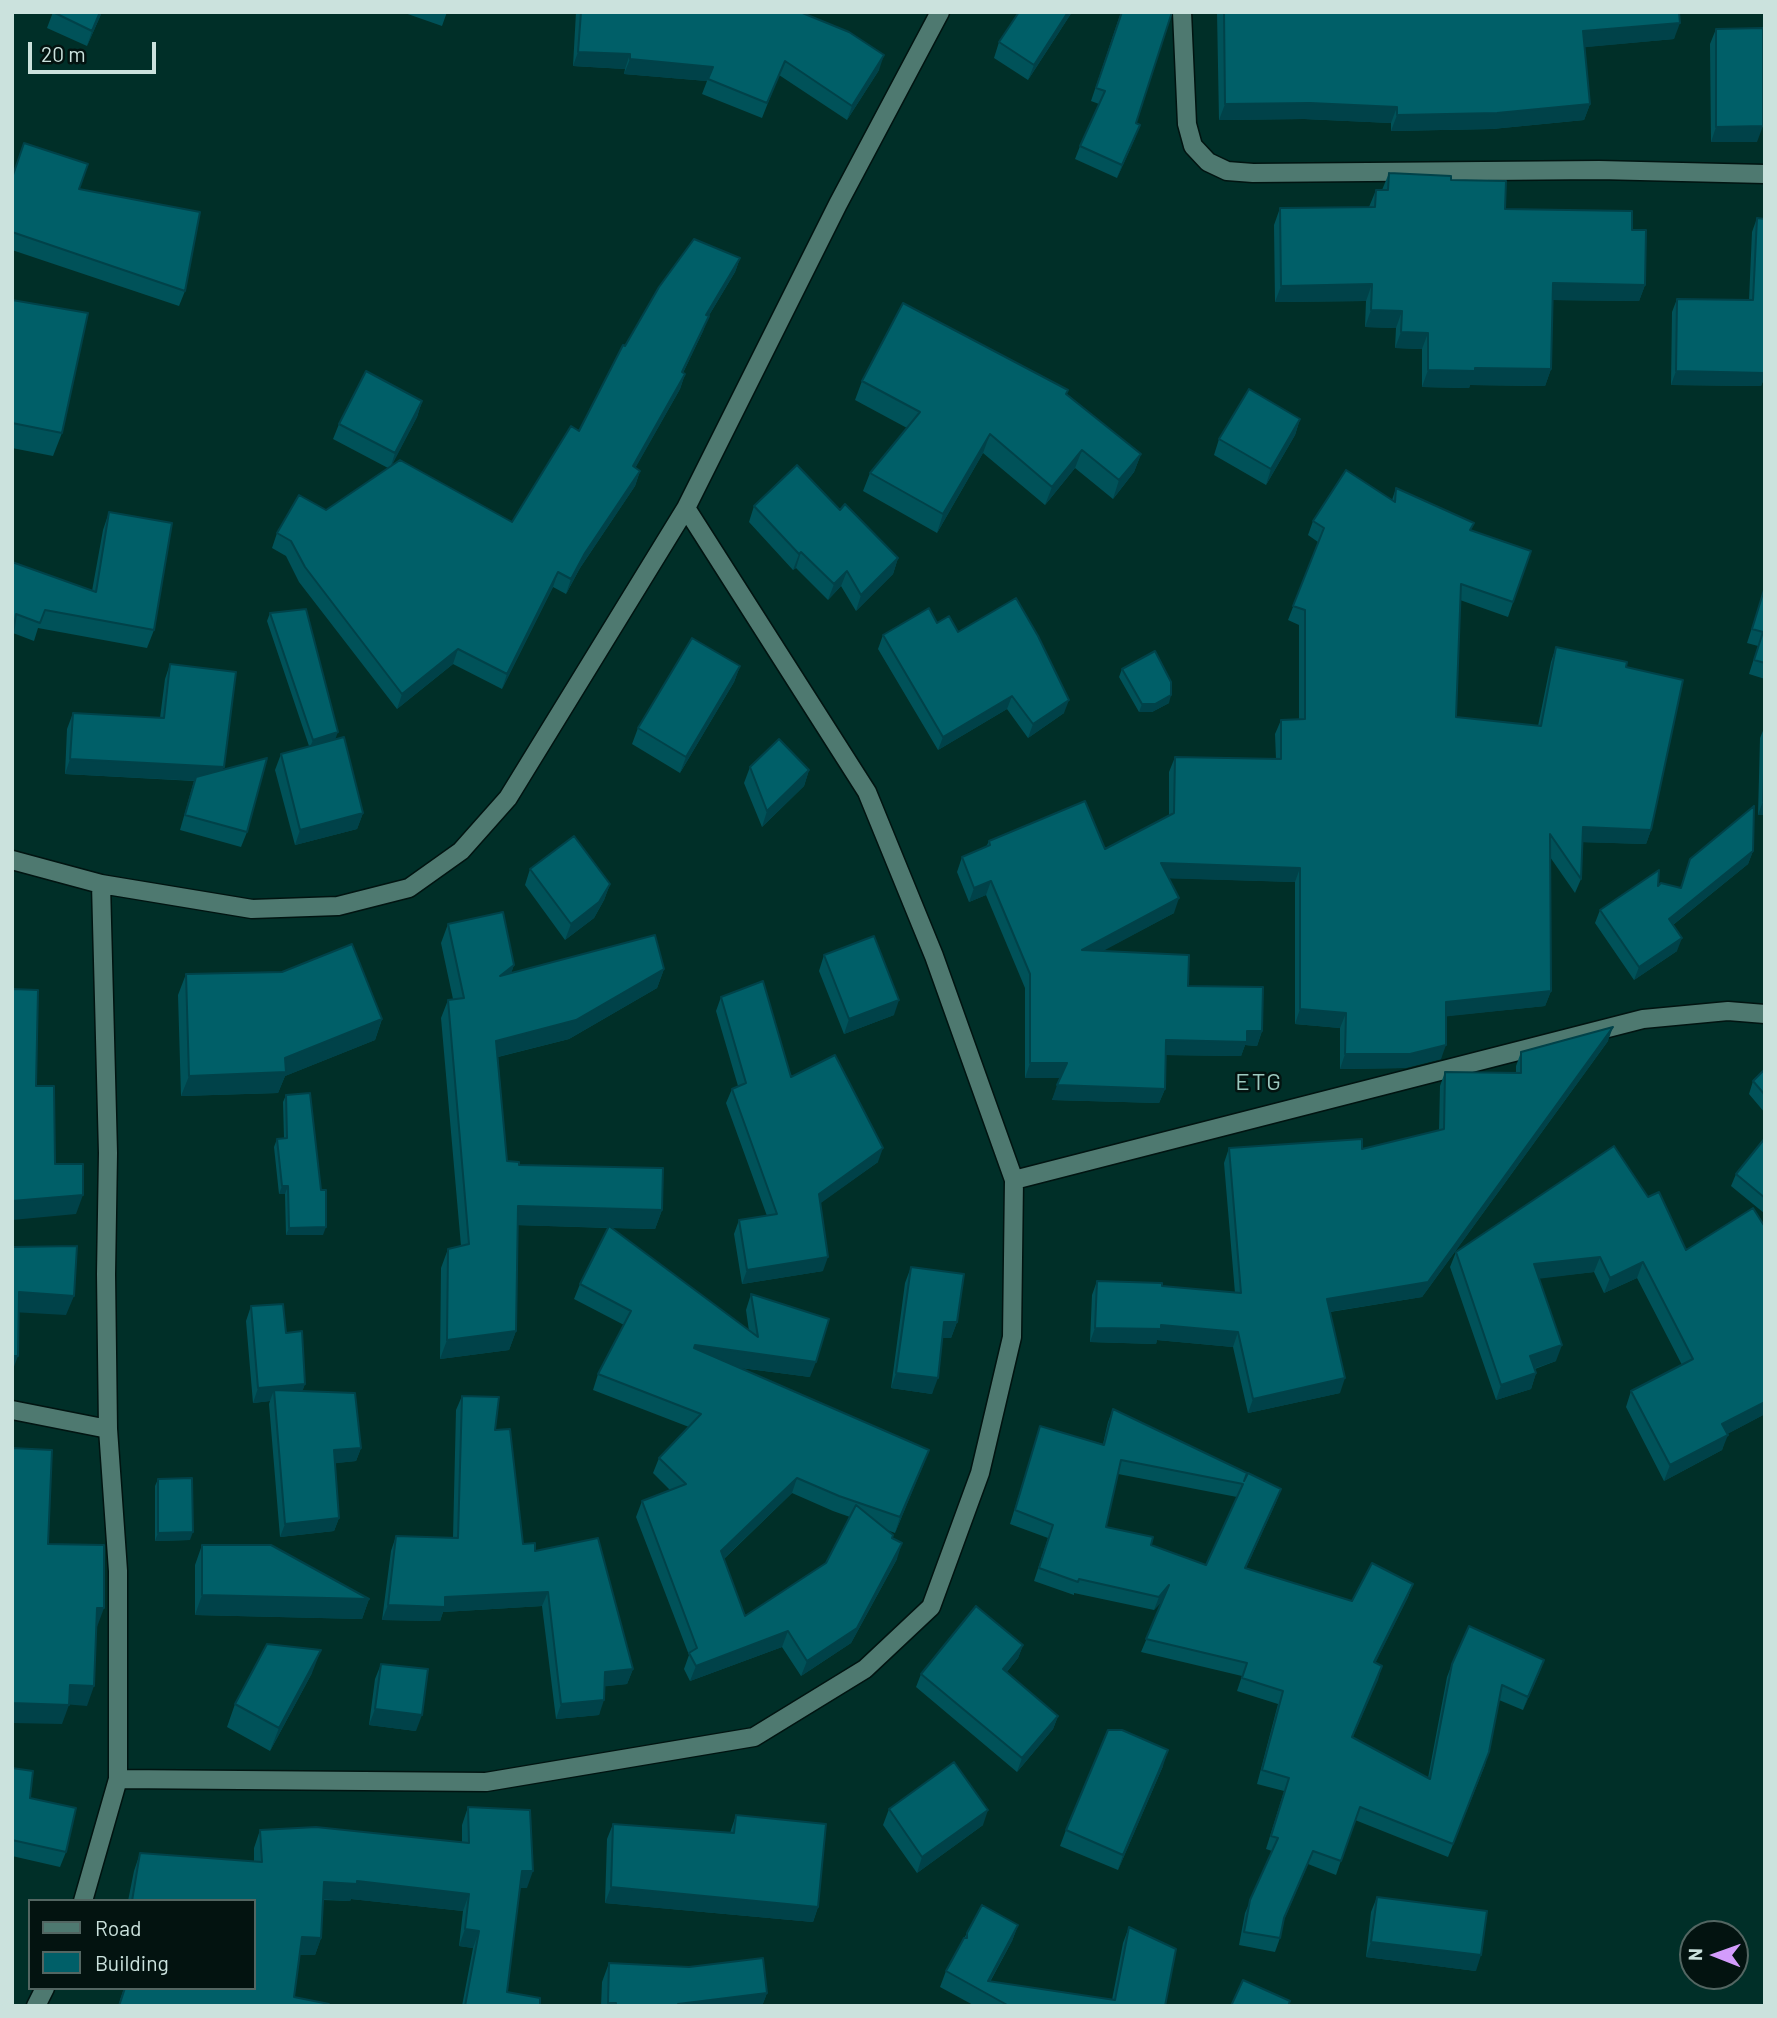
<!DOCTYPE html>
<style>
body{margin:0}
#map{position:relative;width:1777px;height:2018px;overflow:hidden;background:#002f28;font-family:Barlow,sans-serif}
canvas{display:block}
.frame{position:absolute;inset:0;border:14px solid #cbe2dd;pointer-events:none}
.legend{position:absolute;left:28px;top:1899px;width:228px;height:91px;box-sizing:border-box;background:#031310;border:2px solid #536662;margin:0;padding:9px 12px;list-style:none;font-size:21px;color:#cbe2dd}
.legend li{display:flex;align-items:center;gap:14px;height:35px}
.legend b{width:35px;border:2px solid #536662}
.north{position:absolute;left:1679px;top:1920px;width:70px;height:70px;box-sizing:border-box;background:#031310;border:2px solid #536662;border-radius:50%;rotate:271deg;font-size:19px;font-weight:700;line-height:28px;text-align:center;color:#cbe2dd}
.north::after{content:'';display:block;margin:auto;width:24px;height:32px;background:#d39cfc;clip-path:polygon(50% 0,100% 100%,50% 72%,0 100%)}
.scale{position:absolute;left:28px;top:42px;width:128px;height:32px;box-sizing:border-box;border:4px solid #cbe2dd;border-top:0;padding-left:9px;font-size:21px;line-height:24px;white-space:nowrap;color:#cbe2dd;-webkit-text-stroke:5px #031310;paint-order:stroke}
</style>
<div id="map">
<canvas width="1777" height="2018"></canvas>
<div class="frame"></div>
<ul class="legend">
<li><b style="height:9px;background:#4e7970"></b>Road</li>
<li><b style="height:19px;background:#005f68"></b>Building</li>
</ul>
<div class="north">N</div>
<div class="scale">20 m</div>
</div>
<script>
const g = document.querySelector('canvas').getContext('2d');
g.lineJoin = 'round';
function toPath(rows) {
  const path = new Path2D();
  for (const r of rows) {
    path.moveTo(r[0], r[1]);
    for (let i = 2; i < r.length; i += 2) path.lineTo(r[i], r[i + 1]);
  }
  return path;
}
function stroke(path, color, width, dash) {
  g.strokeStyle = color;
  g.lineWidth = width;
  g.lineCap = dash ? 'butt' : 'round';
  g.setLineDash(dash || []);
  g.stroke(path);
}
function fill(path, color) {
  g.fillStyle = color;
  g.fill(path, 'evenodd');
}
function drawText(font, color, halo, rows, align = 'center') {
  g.font = font + ' Barlow,sans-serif';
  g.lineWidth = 5;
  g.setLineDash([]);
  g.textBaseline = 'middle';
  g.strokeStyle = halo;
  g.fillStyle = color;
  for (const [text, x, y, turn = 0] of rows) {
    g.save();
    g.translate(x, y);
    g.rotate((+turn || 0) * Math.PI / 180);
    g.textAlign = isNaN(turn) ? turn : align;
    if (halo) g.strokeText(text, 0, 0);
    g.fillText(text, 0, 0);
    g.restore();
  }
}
const minor = toPath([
 [1182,12,1187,124,1193,146,1208,162,1227,171,1253,173,1599,170,1765,174],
 [12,860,101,884,252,909,338,906,409,888,461,851,508,798,686,508,838,204,940,12],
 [1014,1180,1643,1019,1728,1011,1765,1014],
 [12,1410,108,1429],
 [118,1779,486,1782,754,1737,865,1669,931,1607,980,1473,1012,1337,1014,1180,934,956,867,792,686,508],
 [83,1901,118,1779,118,1571,108,1429,106,1274,108,1153,101,884],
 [36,2006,45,1988]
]);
const wall = toPath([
 [53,12,102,12,87,46,47,28],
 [402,12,447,12,442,26],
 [576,12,800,12,879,70,847,120,779,75,762,118,702,94,707,81,624,74,625,69,573,66],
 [1072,12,1028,80,994,58,999,42],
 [1121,12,1136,123,1135,138,1117,178,1075,159,1080,146,1099,104,1091,101],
 [1217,12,1679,12,1674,39,1584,47,1590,104,1584,120,1492,129,1391,131,1391,123,1304,119,1219,120],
 [1716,29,1757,142,1711,142,1710,44],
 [1389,173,1451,180,1505,209,1632,230,1645,285,1639,301,1553,300,1551,369,1545,386,1470,385,1469,388,1422,387,1422,349,1395,348,1396,328,1365,327,1366,301,1275,302,1274,225,1280,208,1369,207,1376,190,1382,190],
 [12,176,79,189,185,291,179,306,12,250],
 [1757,218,1765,219,1765,376,1761,386,1671,385,1672,312,1677,299,1749,300,1752,232],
 [740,258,735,272,708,317,703,331,683,373,685,374,680,389,635,468,640,471,635,486,580,568,566,594,553,587,502,689,453,664,397,709,299,582,286,556,272,548,277,533,326,510,388,468,333,439,339,424,422,401,417,417,391,466,512,522,579,431,625,346],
 [12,300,62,433,53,456,12,448],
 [862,381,1067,394,1141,454,1134,472,1113,499,1075,468,1045,505,983,453,937,533,863,491,870,473,907,428,855,400],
 [1300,419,1295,435,1266,485,1214,455,1219,439],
 [1396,488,1471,530,1531,551,1508,617,1460,600,1456,717,1538,726,1551,662,1556,647,1626,667,1651,830,1646,844,1582,842,1581,879,1575,893,1550,857,1551,991,1545,1006,1446,1016,1441,1059,1405,1068,1340,1069,1340,1028,1295,1024,1295,882,1169,878,1174,913,1102,951,1188,986,1262,1031,1257,1046,1245,1045,1241,1056,1166,1055,1165,1089,1159,1103,1052,1100,1061,1078,1025,1078,1025,988,986,895,969,902,957,872,962,857,986,847,989,841,1105,849,1169,815,1169,772,1175,757,1276,759,1275,734,1281,720,1299,720,1299,625,1288,620,1318,542,1308,535,1313,521,1392,500],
 [754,506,840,510,898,558,893,574,856,611,841,586,828,600,796,568,793,570,749,522],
 [109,512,154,630,147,648,38,628,34,641,13,633,12,562,92,591,103,530],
 [1764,590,1765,679,1749,674,1758,646,1747,643],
 [270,613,335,740,363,813,357,829,295,845,275,770,281,754,309,746,267,621],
 [937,623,958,632,1064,713,1028,738,1007,709,938,750,878,649,883,635],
 [170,664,223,770,247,832,241,847,180,830,194,781,65,774,67,729,73,713,160,718,165,679],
 [740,666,734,682,680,773,632,744,638,728],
 [1122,669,1169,703,1152,712,1139,712,1119,677],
 [1765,726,1765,815,1758,815,1760,738],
 [750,767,809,770,804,786,762,827,744,783],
 [1753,851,1748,864,1673,925,1677,951,1634,980,1595,923,1600,910,1658,886,1680,888],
 [530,869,610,884,604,900,594,918,565,940,525,885],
 [448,924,514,965,511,973,664,969,657,988,569,1039,498,1057,507,1161,662,1210,655,1229,611,1228,749,1331,746,1310,751,1294,810,1377,741,1368,929,1450,895,1533,887,1530,892,1538,897,1559,851,1643,801,1676,782,1647,690,1681,684,1669,689,1655,636,1517,642,1501,670,1490,653,1473,659,1458,689,1427,593,1390,598,1374,624,1325,574,1299,580,1284,608,1228,518,1225,516,1331,509,1350,440,1359,441,1268,448,1249,461,1246,441,1018,448,1000,453,999,441,943],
 [792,1493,833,1511,850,1517,826,1563,745,1616,724,1559],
 [824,955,894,1015,844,1034,819,971],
 [186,974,382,1019,375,1040,285,1076,278,1093,181,1096,178,995],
 [721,997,791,1077,878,1162,820,1203,823,1271,742,1284,734,1234,739,1220,767,1216,726,1103,732,1089,738,1086,716,1011],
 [1608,1041,1422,1297,1330,1312,1340,1393,1248,1413,1233,1347,1157,1340,1156,1344,1090,1342,1092,1295,1097,1281,1235,1293,1224,1163,1229,1148,1362,1149,1439,1130,1440,1086,1445,1072,1516,1073,1516,1066,1521,1052],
 [1765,1069,1765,1113,1749,1094,1753,1081],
 [286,1095,323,1235,286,1235,285,1194,279,1194,274,1147,277,1139,284,1138,283,1102],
 [1765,1138,1765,1213,1764,1213,1731,1186,1736,1174],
 [1648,1197,1686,1250,1765,1227,1765,1414,1727,1434,1722,1450,1664,1481,1626,1407,1631,1391,1682,1365,1637,1278,1604,1293,1594,1272,1539,1278,1556,1361,1535,1369,1536,1373,1531,1389,1496,1400,1450,1267,1456,1252],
 [911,1267,957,1322,951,1338,942,1338,932,1394,891,1388,905,1283],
 [251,1306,286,1333,305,1384,302,1391,361,1448,356,1461,335,1463,339,1518,334,1531,280,1537,269,1404,270,1401,253,1403,246,1321],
 [462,1396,495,1430,523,1544,535,1551,633,1669,627,1684,605,1686,599,1715,556,1719,542,1606,443,1612,440,1621,382,1620,391,1551,396,1536,453,1538,456,1410],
 [1113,1409,1281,1489,1276,1502,1246,1568,1352,1601,1413,1584,1408,1597,1375,1663,1382,1666,1352,1737,1428,1778,1447,1677,1452,1664,1544,1660,1523,1710,1499,1700,1485,1765,1448,1857,1355,1820,1336,1875,1308,1864,1283,1922,1280,1938,1275,1952,1239,1945,1245,1913,1272,1851,1266,1849,1284,1791,1257,1784,1278,1704,1237,1691,1242,1676,1141,1652,1163,1600,1154,1610,1074,1593,1074,1595,1034,1581,1048,1538,1010,1524,1040,1426,1103,1444,1108,1422],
 [1118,1474,1237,1497,1206,1565,1151,1545,1106,1527],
 [158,1479,190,1540,155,1541,155,1486],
 [202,1545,369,1599,362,1619,195,1615,195,1565],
 [1023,1645,1018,1658,1006,1673,1058,1716,1053,1729,1017,1772,916,1687,921,1674],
 [381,1664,416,1731,369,1725,375,1679],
 [312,1673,270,1751,227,1727,235,1704],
 [1163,1766,1118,1870,1060,1846,1066,1830],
 [12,1768,30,1798,66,1852,60,1867,12,1856],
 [468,1807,527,1888,520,1888,507,1992,540,2006,462,2006,473,1948,459,1946,463,1911,351,1899,350,1901,323,1900,321,1938,315,1955,300,1955,294,1997,328,2006,118,2006,124,1988,254,1988,254,1901,128,1901,134,1871,140,1853,254,1862,254,1848,260,1830,462,1842,462,1825],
 [889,1809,983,1825,917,1873,883,1825],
 [736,1815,818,1907,813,1922,605,1903,607,1839,613,1824,730,1833],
 [1377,1897,1476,1971,1366,1957,1371,1912],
 [1018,1925,1012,1941,990,1982,1112,2000,1123,1943,1129,1927,1165,2006,975,2006,940,1987,946,1971,967,1933],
 [609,1963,767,1993,762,2006,601,2006,602,1982]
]);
const shadedWall = toPath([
 [100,12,102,12,87,46,92,31],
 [1068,12,1072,12,1028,80,1034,65],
 [1680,23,1674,39,1577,48,1583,31],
 [578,52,630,54,625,69,573,66],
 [884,55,879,70,847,120,852,106],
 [630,59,713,67,707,81,624,74],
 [1310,103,1397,107,1391,123,1304,119,1219,120,1225,104],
 [1590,104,1584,120,1492,129,1391,131,1397,115],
 [1140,125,1135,138,1117,178,1122,165],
 [1763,126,1757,142,1711,142,1716,127],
 [740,258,735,272,708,317,703,331,676,387,706,315],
 [1553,283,1645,285,1639,301,1547,300],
 [1372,284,1366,301,1275,302,1281,286],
 [1371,310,1402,311,1396,328,1365,327],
 [1401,332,1428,333,1422,349,1395,348],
 [1475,368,1551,369,1545,386,1470,385,1469,388,1422,387,1428,370],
 [1676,371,1765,373,1765,376,1761,386,1671,385],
 [685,374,680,389,628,481,633,466],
 [422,401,417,417,390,469,395,453],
 [1300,419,1295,435,1266,485,1271,469],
 [990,434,983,453,937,533,943,514],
 [1082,450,1075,468,1045,505,1052,487],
 [1141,454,1134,472,1113,499,1119,480],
 [640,471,635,486,580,568,566,594,571,579,585,553],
 [801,552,796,568,793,570,799,554],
 [898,558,893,574,856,611,861,595],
 [847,571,841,586,828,600,834,584],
 [558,572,553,587,502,689,507,674],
 [458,649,453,664,397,709,402,694],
 [740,666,734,682,680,773,686,757],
 [1171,695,1169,703,1152,712,1139,712,1142,704],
 [1012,696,1007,709,938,750,943,737],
 [1069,700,1064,713,1028,738,1033,724],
 [338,732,335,740,310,747,313,740],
 [70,759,224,767,219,782,65,774],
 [809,770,804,786,762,827,767,811],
 [1763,801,1765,801,1765,815,1758,815],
 [363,813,357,829,295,845,300,830],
 [1583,827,1651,830,1646,844,1577,842],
 [1753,851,1748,864,1664,932,1669,919],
 [1161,863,1300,868,1295,882,1156,878],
 [991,881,986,895,969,902,974,888],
 [610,884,604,900,594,918,565,940,571,924],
 [1179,898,1174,913,1077,965,1082,950],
 [1682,938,1677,951,1634,980,1639,967],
 [514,965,507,984,500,976],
 [664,969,657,988,569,1039,489,1059,496,1041],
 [1551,991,1545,1006,1441,1017,1446,1002],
 [899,1000,894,1015,844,1034,849,1019],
 [1300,1009,1346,1013,1340,1028,1295,1024],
 [382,1019,375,1040,285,1076,278,1093,181,1096,189,1076,285,1058],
 [1613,1027,1608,1041,1422,1297,1322,1313,1327,1299],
 [1247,1031,1262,1031,1257,1046,1245,1045,1241,1056,1161,1055,1166,1040],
 [1446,1045,1441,1059,1405,1068,1340,1069,1345,1054],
 [1030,1063,1067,1063,1062,1078,1025,1078],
 [1057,1085,1165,1089,1159,1103,1052,1100],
 [883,1148,878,1162,814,1208,819,1194],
 [282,1186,288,1186,285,1194,279,1194],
 [83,1195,76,1214,12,1220,12,1201],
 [518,1206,662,1210,655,1229,511,1225],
 [326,1227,323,1235,286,1235,289,1228],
 [828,1257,823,1271,742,1284,747,1270],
 [1600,1257,1594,1272,1529,1280,1534,1264],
 [1643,1262,1637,1278,1604,1293,1610,1278],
 [19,1292,74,1296,66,1315,12,1312],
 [944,1322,957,1322,951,1338,938,1338],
 [1161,1325,1238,1332,1233,1347,1157,1340,1156,1344,1090,1342,1095,1328],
 [516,1331,509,1350,440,1359,447,1340],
 [695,1345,816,1362,810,1377,689,1361],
 [1562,1345,1556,1361,1524,1372,1530,1356],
 [12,1356,18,1356,12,1372],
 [896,1373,938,1378,932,1394,891,1388],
 [1536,1373,1531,1389,1496,1400,1501,1385],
 [1345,1378,1340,1393,1248,1413,1253,1399],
 [305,1384,300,1398,274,1390,270,1401,253,1403,258,1388],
 [1765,1402,1765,1414,1716,1440,1722,1424],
 [1728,1435,1722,1450,1664,1481,1670,1465],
 [361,1448,356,1461,329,1464,334,1450],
 [929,1450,923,1466,895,1533,900,1517],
 [797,1478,792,1493,715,1567,721,1551],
 [1281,1489,1276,1502,1240,1581,1245,1568],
 [339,1518,334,1531,280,1537,285,1524],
 [193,1532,190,1540,155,1541,158,1533],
 [902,1543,897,1559,851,1643,801,1676,807,1661],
 [1413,1584,1408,1597,1369,1676,1374,1662],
 [1169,1585,1164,1599,1154,1610,1159,1597],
 [548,1592,542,1606,443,1612,440,1621,382,1620,388,1605,445,1597],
 [202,1595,369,1599,362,1619,195,1615],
 [97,1608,104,1608,97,1627],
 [788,1631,782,1647,690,1681,696,1666],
 [1023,1645,1018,1658,998,1683,1003,1669],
 [321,1650,312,1673,270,1751,279,1728],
 [1544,1660,1539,1674,1523,1710,1528,1697],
 [1382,1666,1378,1680,1347,1750,1352,1737],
 [633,1669,627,1684,600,1687,605,1672],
 [70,1685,94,1686,87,1706,63,1704],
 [604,1700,599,1715,556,1719,561,1704],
 [12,1703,69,1705,62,1724,12,1723],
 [375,1709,422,1715,416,1731,369,1725],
 [1058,1716,1053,1729,1017,1772,1022,1758],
 [1168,1750,1163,1766,1118,1870,1123,1855],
 [988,1810,983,1825,917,1873,922,1857],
 [1313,1851,1308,1864,1279,1931,1284,1918],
 [522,1871,533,1871,527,1888,516,1888],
 [357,1881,469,1894,463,1911,351,1899,350,1901,318,1899,324,1882],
 [611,1887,818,1907,813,1922,605,1903],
 [1018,1925,1012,1941,984,1992,988,1981],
 [465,1929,479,1931,473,1948,459,1946],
 [302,1937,321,1938,315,1955,296,1955],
 [1371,1942,1481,1955,1476,1971,1366,1957],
 [767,1993,762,2006,678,2006,678,2004],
 [608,2003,616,2003,615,2006,607,2006]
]);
const building = toPath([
 [53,12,100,12,92,31,53,12],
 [581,12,800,12,849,32,884,55,852,106,785,61,767,103,708,79,713,67,630,59,630,54,578,52,581,12],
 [1019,12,1068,12,1034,65,999,42,1019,12],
 [1122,12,1172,12,1136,123,1140,125,1122,165,1080,146,1105,91,1096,88,1122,12],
 [1224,12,1679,12,1680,23,1583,31,1590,104,1497,113,1397,115,1397,107,1310,103,1225,104,1224,12],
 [1763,28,1763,126,1716,127,1716,29,1763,28],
 [24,143,88,164,79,189,200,212,185,291,12,232,12,178,24,143],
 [1389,173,1451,176,1451,180,1506,181,1505,209,1632,211,1632,230,1646,230,1645,285,1553,283,1551,369,1475,368,1475,371,1428,370,1428,333,1401,332,1402,311,1371,310,1372,284,1281,286,1280,208,1375,207,1376,190,1388,190,1389,173],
 [1757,218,1765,219,1765,373,1676,371,1677,299,1753,300,1757,218],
 [694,239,740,258,706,315,709,316,682,372,685,374,633,466,640,471,585,553,571,579,558,572,507,674,458,649,402,694,305,567,291,541,277,533,299,495,326,510,400,460,512,522,571,426,579,431,623,345,625,346,659,287,694,239],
 [12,300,88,313,62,433,12,423,12,300],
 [903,303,1068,390,1066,394,1141,454,1119,480,1082,450,1052,487,990,434,943,514,870,473,920,412,862,381,903,303],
 [366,371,422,401,395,453,339,424,366,371],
 [1249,389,1300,419,1271,469,1219,439,1249,389],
 [797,465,840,510,845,504,898,558,861,595,847,571,834,584,801,552,799,554,754,506,797,465],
 [1346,470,1395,502,1396,488,1474,523,1470,530,1531,551,1513,602,1461,584,1456,717,1541,726,1556,647,1627,662,1626,667,1683,680,1651,830,1583,827,1581,879,1550,834,1551,991,1446,1002,1446,1045,1410,1054,1345,1054,1346,1013,1300,1009,1300,868,1161,863,1179,898,1082,950,1189,955,1188,986,1263,987,1262,1031,1247,1031,1247,1042,1166,1040,1165,1089,1057,1085,1067,1063,1030,1063,1030,974,991,881,974,888,962,857,990,845,989,841,1085,801,1105,849,1174,813,1175,757,1281,759,1281,720,1305,719,1305,610,1293,606,1324,528,1313,521,1346,470],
 [109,512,172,523,154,630,45,610,40,623,16,614,12,640,12,562,96,592,109,512],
 [1764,590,1765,590,1765,663,1754,660,1763,632,1752,629,1764,590],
 [1016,598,1038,636,1069,700,1033,724,1012,696,943,737,883,635,929,608,937,623,949,616,958,632,1016,598],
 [306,609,338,732,313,740,270,613,306,609],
 [692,638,740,666,686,757,638,728,692,638],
 [1155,651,1171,682,1171,695,1155,704,1142,704,1122,669,1155,651],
 [170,664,236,672,224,767,70,759,73,713,164,718,170,664],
 [344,737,363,813,300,830,281,754,344,737],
 [779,739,809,770,767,811,750,767,779,739],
 [1765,747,1765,801,1763,801,1765,747],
 [267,758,247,832,185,815,196,777,267,758],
 [1754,806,1753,851,1669,919,1682,938,1639,967,1600,910,1659,870,1658,886,1661,883,1681,888,1690,859,1754,806],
 [574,836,610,884,599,902,571,924,530,869,574,836],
 [503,912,514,965,500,976,655,935,664,969,576,1020,496,1041,507,1161,519,1162,519,1165,663,1168,662,1210,518,1206,516,1331,447,1340,448,1249,469,1244,448,1000,464,998,448,924,503,912],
 [874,936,899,1000,849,1019,824,955,874,936],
 [352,944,382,1019,285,1058,286,1072,189,1076,186,974,282,972,352,944],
 [763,981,791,1077,835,1055,883,1148,819,1194,828,1257,747,1270,739,1220,777,1214,732,1089,746,1083,721,997,763,981],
 [12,989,38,990,36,1086,54,1086,55,1164,83,1164,83,1195,12,1201,12,989],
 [1613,1027,1428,1282,1327,1299,1345,1378,1253,1399,1238,1332,1161,1325,1161,1329,1095,1328,1097,1281,1162,1283,1162,1286,1241,1293,1229,1148,1362,1139,1362,1149,1444,1129,1445,1072,1521,1073,1521,1052,1613,1027],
 [1765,1069,1765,1095,1753,1081,1765,1069],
 [310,1093,321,1190,326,1190,326,1227,289,1228,288,1186,282,1186,277,1139,287,1138,286,1095,310,1093],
 [1765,1138,1765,1198,1736,1174,1765,1138],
 [1614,1146,1648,1197,1659,1192,1686,1250,1753,1208,1765,1227,1765,1402,1722,1424,1728,1435,1670,1465,1631,1391,1693,1359,1643,1262,1610,1278,1600,1257,1534,1264,1562,1345,1530,1356,1536,1373,1501,1385,1456,1252,1614,1146],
 [609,1226,758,1337,751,1294,829,1319,816,1362,695,1345,694,1348,929,1450,900,1517,839,1496,797,1478,721,1551,745,1616,826,1563,856,1505,893,1535,892,1538,902,1543,857,1628,807,1661,788,1631,696,1666,689,1653,697,1648,642,1501,686,1484,659,1458,701,1414,598,1374,631,1311,580,1284,609,1226],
 [77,1246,74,1296,19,1292,18,1356,12,1356,12,1247,77,1246],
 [911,1267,964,1274,957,1322,944,1322,938,1378,896,1373,911,1267],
 [283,1304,286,1333,302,1331,305,1384,258,1388,251,1306,283,1304],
 [274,1390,355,1393,361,1448,334,1450,339,1518,285,1524,274,1390],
 [462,1396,499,1397,495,1430,510,1429,523,1544,535,1543,535,1551,598,1538,633,1669,605,1672,604,1700,561,1704,548,1592,445,1597,445,1607,388,1605,396,1536,458,1538,462,1396],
 [1113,1409,1247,1473,1244,1481,1248,1473,1281,1489,1245,1568,1352,1601,1372,1563,1413,1584,1374,1662,1382,1666,1352,1737,1430,1779,1452,1664,1469,1626,1544,1660,1528,1697,1502,1685,1489,1752,1453,1844,1360,1807,1341,1861,1313,1851,1284,1918,1280,1938,1244,1932,1250,1900,1278,1838,1271,1836,1289,1778,1262,1770,1283,1691,1242,1678,1247,1663,1146,1639,1169,1585,1159,1597,1079,1579,1078,1582,1039,1568,1053,1525,1015,1510,1040,1426,1104,1445,1113,1409],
 [1121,1460,1243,1484,1206,1565,1151,1545,1153,1537,1106,1527,1121,1460],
 [12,1448,52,1450,48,1544,104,1545,104,1608,97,1608,94,1686,70,1685,69,1705,12,1703,12,1448],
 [192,1478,193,1532,158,1533,158,1479,192,1478],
 [202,1545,271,1545,369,1599,202,1595,202,1545],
 [976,1606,1023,1645,1003,1669,1058,1716,1022,1758,921,1674,976,1606],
 [267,1644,321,1650,279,1728,235,1704,267,1644],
 [381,1664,428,1669,422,1715,375,1709,381,1664],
 [1108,1730,1122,1730,1168,1750,1123,1855,1066,1830,1108,1730],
 [954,1762,988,1810,922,1857,889,1809,954,1762],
 [12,1768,33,1771,30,1798,76,1808,66,1852,12,1840,12,1768],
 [468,1807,530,1810,533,1871,522,1871,507,1992,540,1998,540,2006,465,2006,479,1931,465,1929,469,1894,357,1881,357,1884,324,1882,321,1938,302,1937,294,1997,329,2004,328,2006,119,2006,125,1988,254,1988,254,1901,132,1901,140,1853,262,1862,260,1830,316,1827,469,1843,468,1807],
 [736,1815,826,1824,818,1907,611,1887,613,1824,734,1833,736,1815],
 [1377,1897,1487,1911,1481,1955,1371,1942,1377,1897],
 [982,1905,1018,1925,988,1981,1115,2000,1129,1927,1176,1949,1165,2006,1009,2006,946,1971,964,1938,967,1938,967,1933,982,1905],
 [763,1958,767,1993,678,2004,678,2006,616,2006,616,2003,608,2003,609,1963,689,1967,763,1958],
 [1243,1980,1290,2001,1288,2006,1231,2006,1243,1980]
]);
const quarterNames = [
 ["ETG",1259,1082]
];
stroke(minor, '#011411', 21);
stroke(minor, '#4e7970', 18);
fill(wall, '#005259');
fill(shadedWall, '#004249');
fill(building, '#005f68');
stroke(building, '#004249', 2);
g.letterSpacing = '2px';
drawText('24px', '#9dcac0', '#031310', quarterNames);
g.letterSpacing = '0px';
</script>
